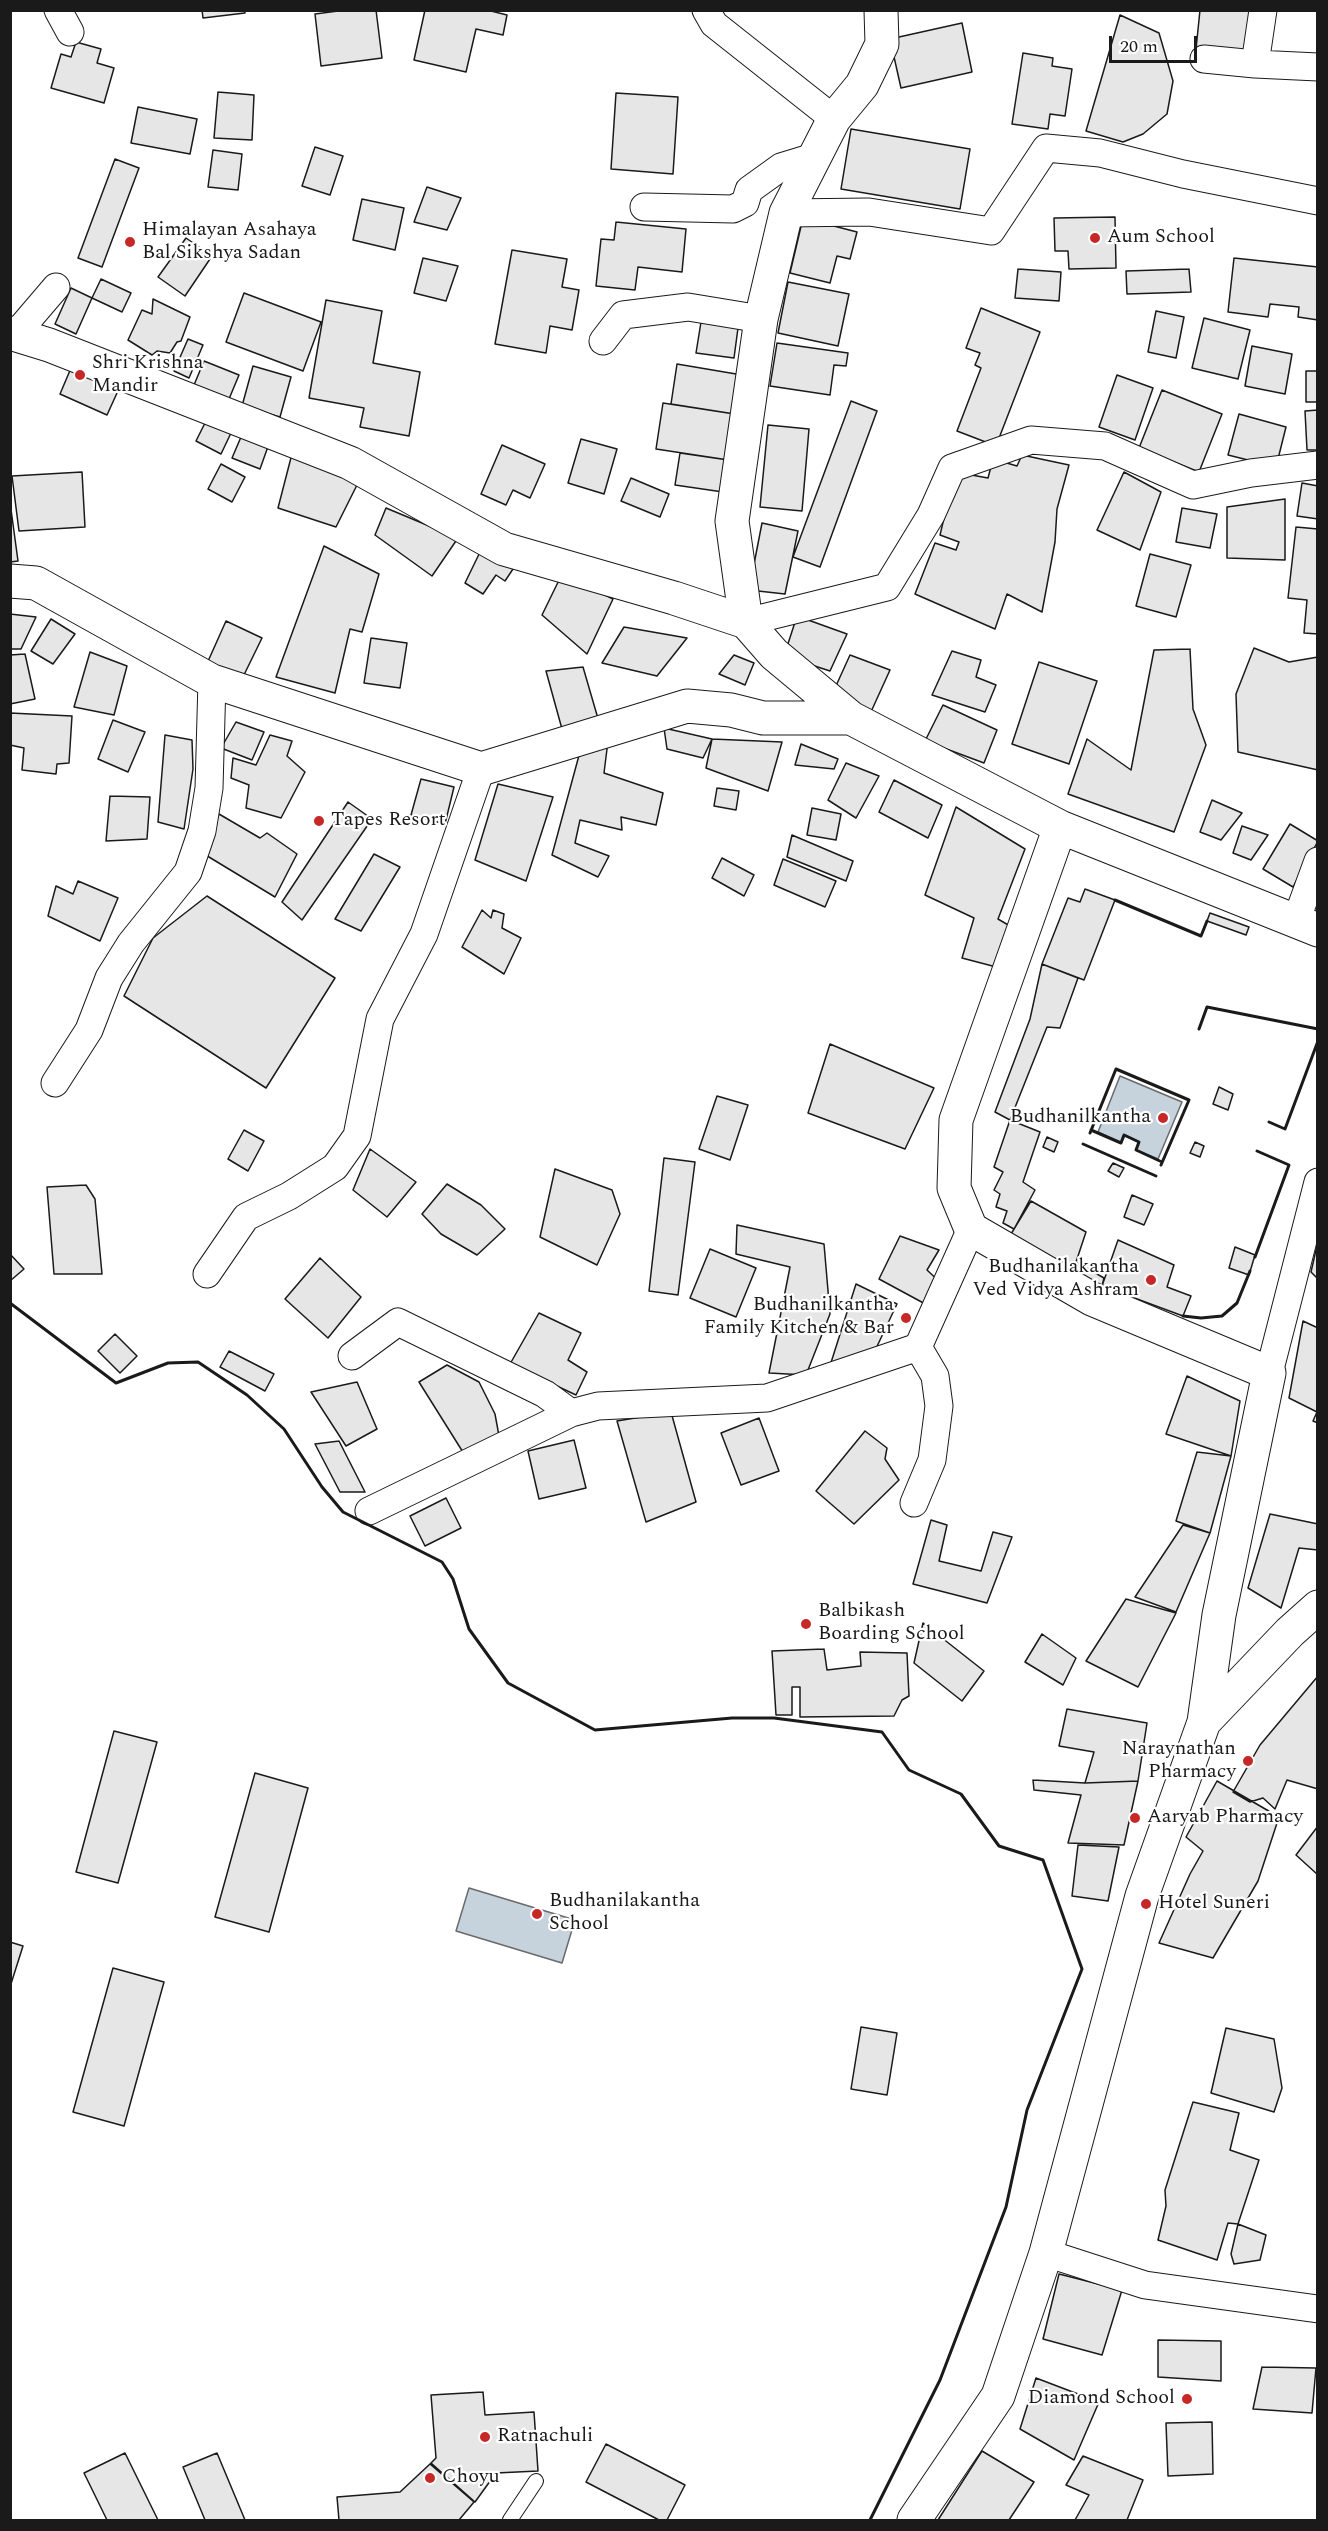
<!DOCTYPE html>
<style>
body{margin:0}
#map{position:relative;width:1328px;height:2531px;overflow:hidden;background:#fff;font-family:Spectral,serif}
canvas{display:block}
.frame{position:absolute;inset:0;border:12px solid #1a1a1a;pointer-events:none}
.scale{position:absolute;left:1109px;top:36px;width:88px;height:27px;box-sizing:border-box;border:3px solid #1a1a1a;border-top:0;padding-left:8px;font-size:18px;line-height:21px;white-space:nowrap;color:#1a1a1a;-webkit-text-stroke:4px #fff;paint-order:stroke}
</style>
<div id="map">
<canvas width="1328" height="2531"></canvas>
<div class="frame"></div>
<div class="scale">20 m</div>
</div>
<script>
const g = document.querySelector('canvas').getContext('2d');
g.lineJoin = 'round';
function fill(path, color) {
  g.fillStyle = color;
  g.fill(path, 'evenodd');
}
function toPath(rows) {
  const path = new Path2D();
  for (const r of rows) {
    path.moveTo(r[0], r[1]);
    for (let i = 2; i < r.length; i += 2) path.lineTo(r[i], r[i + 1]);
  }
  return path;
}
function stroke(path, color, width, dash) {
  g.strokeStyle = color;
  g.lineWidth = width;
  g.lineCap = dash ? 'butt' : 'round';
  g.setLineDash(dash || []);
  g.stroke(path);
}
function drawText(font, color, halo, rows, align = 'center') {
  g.font = font + ' Spectral,serif';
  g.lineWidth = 4.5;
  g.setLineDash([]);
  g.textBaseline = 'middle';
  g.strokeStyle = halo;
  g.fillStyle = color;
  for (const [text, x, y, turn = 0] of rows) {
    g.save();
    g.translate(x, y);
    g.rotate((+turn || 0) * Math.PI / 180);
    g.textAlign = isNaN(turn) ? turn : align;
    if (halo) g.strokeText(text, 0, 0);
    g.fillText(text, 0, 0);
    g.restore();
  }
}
const water = toPath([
 [1120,1076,1182,1102,1158,1159,1136,1150,1139,1142,1125,1135,1121,1143,1098,1132,1120,1076],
 [469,1888,575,1920,562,1963,456,1931,469,1888]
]);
const building = toPath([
 [202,10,244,10,245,13,203,18,202,10],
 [346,10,376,10,382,58,321,66,315,14,346,10],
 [425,10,487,10,507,15,503,35,476,29,466,72,414,60,425,10],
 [1200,10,1250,10,1245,54,1196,49,1200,10],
 [1120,15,1159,33,1173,81,1167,114,1143,134,1123,142,1086,131,1120,15],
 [962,23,972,72,901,88,890,39,962,23],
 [76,42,101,49,97,63,114,68,104,103,51,88,61,54,71,57,76,42],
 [1023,53,1053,58,1052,66,1072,69,1065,116,1050,114,1048,129,1012,124,1023,53],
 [218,92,254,95,252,140,214,138,218,92],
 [616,93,678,97,673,174,611,169,616,93],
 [138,107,197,119,190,154,131,143,138,107],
 [851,129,970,149,960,209,841,189,851,129],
 [315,147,343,156,330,195,302,186,315,147],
 [213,150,242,154,238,190,208,187,213,150],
 [115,159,139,168,102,267,78,258,115,159],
 [427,187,461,198,447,230,414,222,427,187],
 [362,199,404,208,395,250,353,240,362,199],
 [1115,217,1116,268,1069,269,1068,251,1055,251,1054,218,1115,217],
 [803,218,857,232,850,259,837,256,830,283,790,273,803,218],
 [616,222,686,229,682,272,638,267,635,290,596,286,601,239,614,240,616,222],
 [186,238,212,256,185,296,158,277,186,238],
 [512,250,567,259,562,287,579,290,572,330,550,326,546,353,495,344,512,250],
 [423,258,458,266,446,301,414,293,423,258],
 [1234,258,1318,267,1318,320,1298,317,1299,307,1270,304,1268,317,1228,312,1234,258],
 [1018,269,1061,272,1059,301,1015,298,1018,269],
 [1189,269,1191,292,1127,294,1126,271,1189,269],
 [101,279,131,293,122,312,92,298,101,279],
 [788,282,849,294,838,346,778,333,788,282],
 [71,288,92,298,76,334,55,324,71,288],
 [244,293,321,322,303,371,226,342,244,293],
 [153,299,190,317,181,341,177,342,170,353,157,351,152,355,128,340,142,310,152,314,153,299],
 [326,300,382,311,373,363,420,372,409,436,360,427,364,408,309,398,326,300],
 [981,308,1040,332,996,446,957,431,981,368,975,365,980,353,966,348,981,308],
 [1156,311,1184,317,1176,358,1148,352,1156,311],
 [1204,318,1250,330,1238,379,1192,368,1204,318],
 [701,322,738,328,734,358,696,353,701,322],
 [188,339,203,345,189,378,174,371,188,339],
 [777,343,848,353,846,366,834,365,830,395,770,386,777,343],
 [1252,346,1292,354,1285,394,1245,386,1252,346],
 [74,361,122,382,107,415,60,394,74,361],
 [204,361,239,375,229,399,194,385,204,361],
 [677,364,748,376,741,415,671,404,677,364],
 [253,366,291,377,280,417,242,406,253,366],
 [1306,371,1318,371,1318,402,1306,402,1306,371],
 [1117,375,1153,388,1135,440,1099,427,1117,375],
 [1162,390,1222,414,1199,472,1139,448,1162,390],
 [851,401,877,411,820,567,793,557,851,401],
 [663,403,741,415,735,461,656,449,663,403],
 [1318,410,1318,450,1307,450,1305,411,1318,410],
 [1239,414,1286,427,1276,467,1228,455,1239,414],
 [206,421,231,433,221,454,196,441,206,421],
 [768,425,809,429,802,511,760,507,768,425],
 [244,430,270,441,260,469,232,458,244,430],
 [581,439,617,449,604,494,568,483,581,439],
 [502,445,545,464,530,498,513,490,506,505,481,494,502,445],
 [294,446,360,479,336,527,278,508,294,446],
 [680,453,735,461,730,493,675,485,680,453],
 [1022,455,1069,465,1057,509,1055,542,1042,612,1007,594,995,629,915,594,935,543,956,550,959,542,940,535,955,472,988,478,993,459,1017,466,1022,455],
 [221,464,245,477,232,502,208,489,221,464],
 [82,472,85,527,19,531,12,476,82,472],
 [1124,472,1161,492,1140,550,1097,530,1124,472],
 [631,478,669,494,660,517,621,501,631,478],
 [1302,483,1318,486,1318,519,1297,516,1302,483],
 [1285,499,1285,560,1227,558,1227,507,1285,499],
 [10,502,18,561,10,562,10,502],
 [386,508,458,538,432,576,375,535,386,508],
 [1182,508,1217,514,1210,548,1176,542,1182,508],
 [762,523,798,531,785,594,749,590,762,523],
 [1296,527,1318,529,1318,634,1304,633,1307,600,1288,598,1296,527],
 [324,546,379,574,362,632,350,629,335,693,276,677,324,546],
 [482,548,517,563,505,581,496,575,483,594,465,583,482,548],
 [1150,554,1191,565,1176,617,1136,606,1150,554],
 [562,574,613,599,587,654,542,615,562,574],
 [10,614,36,617,21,649,10,649,10,614],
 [797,616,847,634,830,671,784,656,797,616],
 [51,619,75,634,53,664,31,651,51,619],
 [226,621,262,638,241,681,205,668,226,621],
 [624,627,687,638,657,676,602,663,624,627],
 [371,638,407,643,400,688,364,683,371,638],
 [1254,648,1289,662,1318,657,1318,770,1238,752,1236,694,1254,648],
 [1190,649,1193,709,1206,745,1174,832,1068,794,1087,739,1131,770,1154,650,1190,649],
 [952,651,981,660,976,677,996,685,985,712,932,695,952,651],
 [90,652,127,666,114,715,74,707,90,652],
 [25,654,35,699,10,704,10,655,25,654],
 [734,655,754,663,745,685,719,674,734,655],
 [850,655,890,670,870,714,830,699,850,655],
 [1039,662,1097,681,1069,764,1012,744,1039,662],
 [583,667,599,722,562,729,546,671,583,667],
 [943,705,997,730,984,763,925,741,943,705],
 [10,713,72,716,69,763,57,764,56,774,22,770,24,748,10,745,10,713],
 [113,720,145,732,128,772,98,759,113,720],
 [236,722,264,732,252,760,221,748,236,722],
 [664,728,712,739,703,758,667,749,664,728],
 [165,735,192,740,193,769,184,829,158,822,165,735],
 [270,735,292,741,287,756,305,772,281,818,246,808,249,785,231,778,233,758,256,765,270,735],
 [712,739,782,742,768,791,706,768,712,739],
 [608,741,604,773,663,793,656,825,621,817,622,830,580,820,575,843,609,856,598,877,552,855,581,748,608,741],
 [801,744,838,759,834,769,795,765,801,744],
 [846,763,879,776,856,818,828,800,846,763],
 [421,779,454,787,445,824,411,815,421,779],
 [894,780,942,805,928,838,879,812,894,780],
 [498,784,553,797,526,881,475,860,498,784],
 [717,788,739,791,736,810,714,806,717,788],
 [110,796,150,797,147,839,106,841,110,796],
 [1212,800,1242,813,1221,840,1200,832,1212,800],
 [348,802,372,819,302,920,282,902,348,802],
 [956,807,1025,849,998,919,1015,929,1000,968,962,958,974,918,925,895,956,807],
 [812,808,841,814,836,840,807,835,812,808],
 [219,814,260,838,267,833,297,854,275,897,204,854,219,814],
 [1290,824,1318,841,1293,887,1263,869,1290,824],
 [1242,826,1268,835,1251,860,1233,853,1242,826],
 [792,835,853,861,846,881,787,857,792,835],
 [374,854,400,867,361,931,335,919,374,854],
 [722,858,754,875,744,896,712,878,722,858],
 [783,859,836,881,825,907,774,885,783,859],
 [78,881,118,898,100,941,48,916,56,886,73,894,78,881],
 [1085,889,1115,900,1084,980,1042,964,1068,898,1080,902,1085,889],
 [207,896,335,978,266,1088,124,996,153,938,207,896],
 [482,910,491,918,493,910,504,914,502,928,521,938,504,974,462,947,482,910],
 [1210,913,1249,927,1246,935,1207,921,1210,913],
 [1042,964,1078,978,1060,1028,1047,1027,1010,1120,995,1112,1030,1019,1042,964],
 [830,1044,934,1088,905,1149,808,1113,830,1044],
 [1219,1087,1233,1094,1228,1110,1213,1104,1219,1087],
 [717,1096,748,1105,730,1160,699,1149,717,1096],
 [1010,1120,1040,1132,1023,1182,1035,1190,1014,1229,1003,1223,1007,1211,996,1207,1000,1194,994,1190,1003,1172,994,1167,1010,1120],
 [244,1130,264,1141,248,1171,228,1159,244,1130],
 [1047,1137,1058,1142,1054,1152,1043,1147,1047,1137],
 [1195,1142,1204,1146,1200,1157,1190,1153,1195,1142],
 [370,1149,416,1182,387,1217,353,1190,370,1149],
 [664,1158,695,1162,678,1295,649,1291,664,1158],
 [1113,1163,1124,1168,1119,1177,1108,1171,1113,1163],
 [555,1169,612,1190,620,1214,597,1265,540,1237,555,1169],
 [447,1184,481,1205,505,1229,477,1255,441,1234,422,1214,447,1184],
 [86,1185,95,1199,102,1274,54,1274,47,1187,86,1185],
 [1132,1195,1153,1204,1144,1225,1124,1217,1132,1195],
 [1031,1201,1086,1232,1076,1262,1104,1278,1102,1286,1011,1234,1031,1201],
 [737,1225,824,1244,830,1314,806,1375,769,1373,790,1267,736,1254,737,1225],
 [900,1236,939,1250,927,1270,942,1284,929,1306,879,1279,900,1236],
 [1118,1240,1174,1265,1167,1287,1191,1296,1183,1316,1102,1286,1118,1240],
 [1318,1241,1318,1279,1311,1272,1318,1241],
 [1235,1247,1255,1255,1249,1275,1229,1268,1235,1247],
 [710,1249,756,1268,736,1317,690,1298,710,1249],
 [10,1254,24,1269,10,1281,10,1254],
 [320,1258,361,1297,328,1338,285,1299,320,1258],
 [856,1284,897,1304,872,1357,828,1372,856,1284],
 [539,1313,581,1333,568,1360,587,1372,576,1395,510,1364,539,1313],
 [1303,1321,1318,1328,1318,1423,1313,1421,1317,1412,1289,1398,1303,1321],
 [115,1334,137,1356,120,1373,98,1351,115,1334],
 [229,1351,274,1374,265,1391,220,1367,229,1351],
 [447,1365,479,1382,495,1414,499,1436,466,1457,419,1382,447,1365],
 [1187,1376,1240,1401,1231,1456,1166,1434,1187,1376],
 [357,1382,377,1429,346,1446,311,1392,357,1382],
 [671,1412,696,1502,646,1522,617,1421,671,1412],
 [759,1418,779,1471,741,1485,721,1433,759,1418],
 [865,1431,887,1448,885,1459,899,1480,854,1524,816,1491,865,1431],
 [574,1440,586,1488,539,1499,528,1451,574,1440],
 [339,1441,365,1492,340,1492,315,1444,339,1441],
 [1197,1452,1231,1456,1210,1533,1176,1521,1197,1452],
 [446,1498,461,1528,425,1546,410,1516,446,1498],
 [1270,1514,1318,1524,1318,1550,1299,1548,1281,1608,1248,1588,1270,1514],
 [931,1520,947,1525,939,1561,981,1571,993,1532,1012,1537,987,1603,913,1584,931,1520],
 [1183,1525,1210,1533,1176,1612,1135,1597,1183,1525],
 [1126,1599,1176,1613,1138,1687,1086,1661,1126,1599],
 [923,1623,984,1671,962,1701,914,1663,923,1623],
 [1042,1634,1076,1658,1063,1685,1025,1662,1042,1634],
 [824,1649,827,1670,861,1666,860,1652,907,1653,909,1696,902,1700,894,1716,800,1717,800,1687,792,1687,792,1715,776,1715,772,1651,824,1649],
 [1318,1676,1318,1789,1287,1780,1275,1809,1263,1798,1250,1802,1233,1792,1260,1745,1318,1676],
 [1067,1709,1147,1723,1138,1781,1085,1783,1094,1752,1059,1746,1067,1709],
 [114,1731,157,1742,118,1883,76,1872,114,1731],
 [255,1773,308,1788,269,1932,215,1917,255,1773],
 [1033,1780,1085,1783,1138,1781,1124,1845,1068,1843,1081,1795,1034,1790,1033,1780],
 [1217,1781,1279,1817,1258,1881,1213,1958,1159,1943,1190,1874,1203,1851,1186,1837,1217,1781],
 [1318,1826,1318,1875,1296,1855,1318,1826],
 [1078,1845,1119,1847,1108,1901,1072,1896,1078,1845],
 [10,1942,23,1946,10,1987,10,1942],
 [113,1968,164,1982,124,2126,73,2112,113,1968],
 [861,2027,897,2033,887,2095,851,2089,861,2027],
 [1226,2028,1274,2039,1282,2088,1274,2112,1211,2093,1226,2028],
 [1193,2102,1239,2113,1230,2150,1259,2160,1238,2224,1228,2223,1217,2260,1158,2240,1166,2206,1165,2190,1193,2102],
 [1238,2224,1266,2235,1260,2260,1234,2264,1231,2254,1238,2224],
 [1059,2274,1122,2290,1102,2355,1043,2339,1059,2274],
 [1158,2340,1221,2341,1221,2381,1158,2377,1158,2340],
 [1262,2367,1316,2368,1312,2413,1253,2409,1262,2367],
 [1036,2378,1099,2402,1074,2460,1020,2429,1036,2378],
 [483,2392,485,2415,534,2412,538,2471,496,2473,475,2502,431,2463,436,2458,431,2395,483,2392],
 [1212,2422,1213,2474,1168,2476,1166,2423,1212,2422],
 [606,2444,685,2485,667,2520,659,2520,586,2482,606,2444],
 [982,2451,1034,2482,1009,2520,938,2520,982,2451],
 [125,2453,158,2520,107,2520,84,2473,125,2453],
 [217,2453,245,2520,205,2520,183,2467,217,2453],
 [1083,2456,1143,2480,1127,2520,1075,2520,1089,2495,1066,2485,1083,2456],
 [430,2464,474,2502,459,2520,339,2520,337,2497,400,2492,430,2464]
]);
const lane = toPath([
 [510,2520,536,2481]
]);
const street = toPath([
 [58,10,70,32],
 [706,10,714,24,834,119],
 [1204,59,1255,64,1263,10],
 [1255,64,1318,67],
 [644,207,733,209,745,203,749,190,781,167,814,157],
 [786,213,869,212,991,231,1046,148,1100,153,1183,174,1318,201],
 [15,335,56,287],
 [603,341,623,315,688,307,761,319],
 [746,622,887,587,931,515,952,468,1031,440,1105,446,1193,485,1251,473,1318,465],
 [1296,921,1318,861],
 [55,1083,89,1030,109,978,131,943,188,872,202,831,209,788,212,681],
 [207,1274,246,1217,289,1196,335,1167,357,1136,380,1019,424,934,481,769],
 [352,1356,398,1322,545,1394,571,1413],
 [1269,1373,1318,1182],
 [914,1503,932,1460,939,1406,935,1376,918,1347],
 [369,1511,571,1413,598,1406,767,1398,918,1347,971,1229],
 [1046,2253,1145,2285,1318,2309]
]);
const secondary = toPath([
 [10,333,49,345,350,463,504,549,674,598,746,622,774,654,851,718],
 [10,581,36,583,212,681,481,769,687,706,731,710,763,718,851,718,1060,827,1318,930],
 [746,622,732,521,761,319,786,213,834,119,862,85,882,44,881,10],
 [1204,1722,1290,1632,1318,1607],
 [914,2520,998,2396,1046,2253,1142,1896,1204,1722,1219,1615,1269,1373,1092,1299,971,1229,954,1188,956,1120,1060,827]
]);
const wall = toPath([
 [1115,900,1201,936,1207,921],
 [1199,1029,1207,1007,1318,1029],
 [1269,1122,1285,1129,1318,1041],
 [1091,1130,1121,1143,1124,1135,1139,1142,1136,1150,1162,1162],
 [1090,1133,1116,1069,1189,1100,1161,1165],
 [1083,1144,1156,1176],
 [1255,1257,1289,1165,1257,1151],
 [10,1303,116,1383,168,1363,198,1362,247,1395,284,1429,322,1487,343,1512,442,1562,453,1579,469,1629,508,1683,595,1730,732,1718,774,1718,882,1732,909,1770,961,1794,999,1846,1043,1860,1082,1969,1027,2110,1006,2207,940,2380,870,2520],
 [1183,1316,1201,1318,1222,1316,1237,1303,1250,1271]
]);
const markers = [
 [1095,238,6,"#c62828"],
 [130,242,6,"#c62828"],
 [80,375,6,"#c62828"],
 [319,821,6,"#c62828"],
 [1163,1118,6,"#c62828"],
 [1151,1280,6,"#c62828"],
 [906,1318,6,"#c62828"],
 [806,1624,6,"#c62828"],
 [1248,1761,6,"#c62828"],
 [1135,1818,6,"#c62828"],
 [1146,1904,6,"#c62828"],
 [537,1914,6,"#c62828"],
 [1187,2399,6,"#c62828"],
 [485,2437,6,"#c62828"],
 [430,2478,6,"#c62828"]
];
const poiNames = [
 ["Himalayan Asahaya",142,231],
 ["Bal Sikshya Sadan",142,254],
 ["Aum School",1107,238],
 ["Shri Krishna",92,364],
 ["Mandir",92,387],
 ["Tapes Resort",331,821],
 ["Budhanilkantha",1151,1118,"right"],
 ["Budhanilakantha",1139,1268,"right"],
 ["Ved Vidya Ashram",1139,1291,"right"],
 ["Budhanilkantha",894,1306,"right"],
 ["Family Kitchen & Bar",894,1329,"right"],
 ["Balbikash",818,1612],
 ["Boarding School",818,1635],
 ["Naraynathan",1236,1750,"right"],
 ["Pharmacy",1236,1773,"right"],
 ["Aaryab Pharmacy",1147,1818],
 ["Budhanilakantha",549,1902],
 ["School",549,1925],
 ["Hotel Suneri",1158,1904],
 ["Diamond School",1175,2399,"right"],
 ["Ratnachuli",497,2437],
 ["Choyu",442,2478]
];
fill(water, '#c6d2dc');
stroke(water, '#6a6a6a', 1.5);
fill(building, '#e6e6e6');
stroke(building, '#1a1a1a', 1.5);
stroke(lane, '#1a1a1a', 16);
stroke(street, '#1a1a1a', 29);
stroke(secondary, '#1a1a1a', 35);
stroke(lane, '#fff', 14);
stroke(street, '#fff', 27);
stroke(secondary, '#fff', 33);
stroke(wall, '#1a1a1a', 3);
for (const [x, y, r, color] of markers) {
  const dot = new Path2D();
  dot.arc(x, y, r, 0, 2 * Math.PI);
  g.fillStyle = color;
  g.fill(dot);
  stroke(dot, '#fff', 2);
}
drawText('20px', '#1a1a1a', '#fff', poiNames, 'left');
</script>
